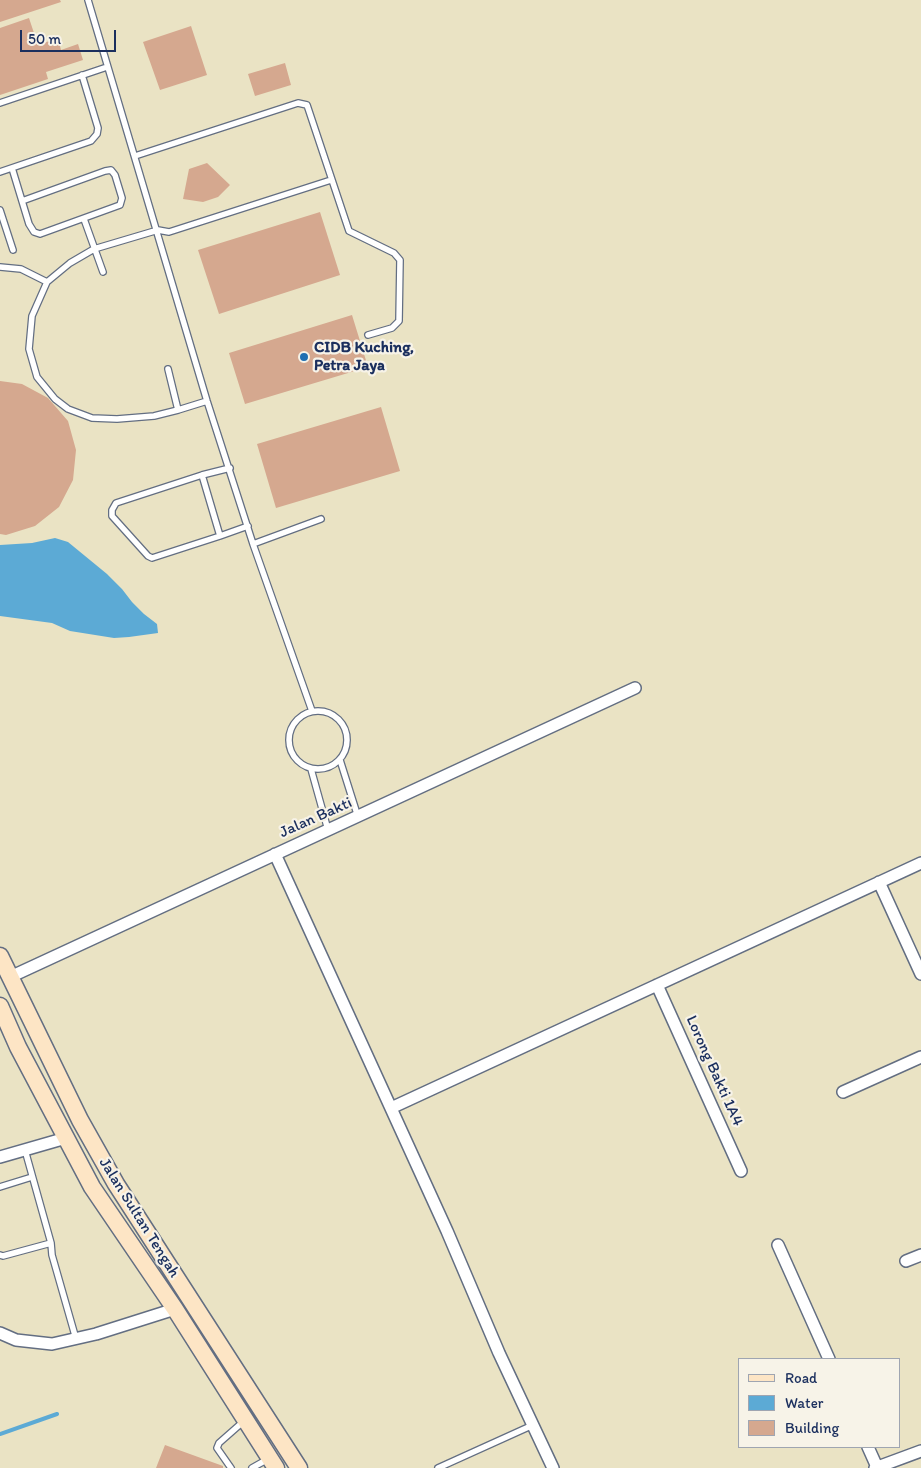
<!DOCTYPE html>
<style>
body{margin:0}
#map{position:relative;width:921px;height:1468px;overflow:hidden;background:#eae3c4;font-family:Itim,sans-serif}
canvas{display:block}
.legend{position:absolute;left:738px;top:1358px;width:162px;height:90px;box-sizing:border-box;background:#f7f3e8;border:1px solid #9fa5b1;margin:0;padding:6px 9px;list-style:none;font-size:15px;color:#1b2f5e}
.legend li{display:flex;align-items:center;gap:10px;height:25px}
.legend b{width:25px;border:1px solid #9fa5b1}
.scale{position:absolute;left:20px;top:30px;width:96px;height:22px;box-sizing:border-box;border:2px solid #1b2f5e;border-top:0;padding-left:6px;font-size:15px;line-height:18px;white-space:nowrap;color:#1b2f5e;-webkit-text-stroke:4px #f7f3e8;paint-order:stroke}
</style>
<div id="map">
<canvas width="921" height="1468"></canvas>
<ul class="legend">
<li><b style="height:6px;background:#fde5c5"></b>Road</li>
<li><b style="height:14px;background:#5caad5"></b>Water</li>
<li><b style="height:14px;background:#d5a88f"></b>Building</li>
</ul>
<div class="scale">50 m</div>
</div>
<script>
const g = document.querySelector('canvas').getContext('2d');
g.lineJoin = 'round';
function fill(path, color) {
  g.fillStyle = color;
  g.fill(path, 'evenodd');
}
function toPath(rows) {
  const path = new Path2D();
  for (const r of rows) {
    if (r.length === 3) {
      path.moveTo(r[0] + r[2], r[1]);
      path.arc(r[0], r[1], r[2], 0, 2 * Math.PI);
      continue;
    }
    path.moveTo(r[0], r[1]);
    for (let i = 2; i < r.length; i += 2) path.lineTo(r[i], r[i + 1]);
  }
  return path;
}
function stroke(path, color, width, dash) {
  g.strokeStyle = color;
  g.lineWidth = width;
  g.lineCap = dash ? 'butt' : 'round';
  g.setLineDash(dash || []);
  g.stroke(path);
}
function drawText(font, color, halo, rows, align = 'center') {
  g.font = font + ' Itim,sans-serif';
  g.lineWidth = 4.5;
  g.setLineDash([]);
  g.textBaseline = 'middle';
  g.strokeStyle = halo;
  g.fillStyle = color;
  for (const [text, x, y, turn = 0] of rows) {
    g.save();
    g.translate(x, y);
    g.rotate((+turn || 0) * Math.PI / 180);
    g.textAlign = isNaN(turn) ? turn : align;
    if (halo) g.strokeText(text, 0, 0);
    g.fillText(text, 0, 0);
    g.restore();
  }
}
const water = toPath([
 [55,538,68,542,107,574,122,589,132,602,144,614,157,624,158,633,129,637,114,638,70,631,52,623,0,616,0,545,32,543]
]);
const stream = toPath([
 [0,1434,57,1414]
]);
const building = toPath([
 [0,0,60,0,61,2,0,22],
 [29,18,38,45,58,38,61,50,78,44,83,60,46,72,48,79,0,95,0,28],
 [191,26,207,75,160,90,143,42],
 [285,63,291,85,255,96,248,74],
 [207,163,230,185,218,197,203,202,183,199,189,169],
 [320,212,340,275,219,314,198,250],
 [352,315,368,367,245,404,229,353],
 [0,381,22,384,48,398,68,421,76,450,73,480,59,507,35,526,6,535,0,534],
 [381,407,400,471,276,508,257,444],
 [165,1445,223,1466,223,1468,156,1468]
]);
const service = toPath([
 [88,0,207,401,253,544,312,711],
 [0,103,107,67],
 [135,156,298,103,307,105,349,231,394,253,400,260,399,321,392,328,368,335],
 [12,168,29,224,34,232,40,234,120,205,122,198,115,175,111,170,105,171,22,201],
 [0,172,91,141,97,134,98,128,82,75],
 [0,210,13,250],
 [84,219,103,272],
 [0,267,21,269,47,282,70,263,94,249,158,230,169,232,331,180],
 [47,282,32,316,29,349,37,377,55,399,68,409,92,418,117,419,154,416,178,410],
 [168,369,178,410,207,401],
 [202,475,116,503,112,510,112,516,148,556,152,558,220,536,202,475,230,468],
 [220,536,248,526],
 [253,544,321,519],
 [318,740,29],
 [340,760,358,817],
 [311,769,328,830],
 [25,1150,51,1243,52,1255,76,1339],
 [0,1187,32,1177],
 [0,1255,3,1256,51,1243],
 [231,1468,217,1448,219,1443,244,1421],
 [252,1468,268,1459],
 [438,1468,533,1425]
]);
const minor = toPath([
 [275,854,447,1231,499,1353,553,1468],
 [879,882,921,974],
 [10,977,635,688],
 [657,985,741,1171],
 [843,1092,921,1057],
 [391,1108,921,863],
 [0,1157,66,1138],
 [778,1245,829,1359],
 [906,1261,921,1255],
 [0,1333,16,1340,52,1344,96,1334,175,1309],
 [868,1447,877,1467],
 [875,1468,921,1451]
]);
const secondary = toPath([
 [0,956,80,1120,116,1184,299,1468],
 [0,1006,18,1047,92,1187,175,1309,276,1468]
]);
const markers = [
 [304,357,5,"#1f6fb2"]
];
const poiNames = [
 ["CIDB Kuching,",314,348],
 ["Petra Jaya",314,366]
];
const streetNames = [
 ["Jalan Bakti",316,818,-24],
 ["Lorong Bakti 1A4",714,1071,66],
 ["Jalan Sultan Tengah",139,1218,58]
];
fill(water, '#5caad5');
stroke(stream, '#5caad5', 4);
fill(building, '#d5a88f');
stroke(service, '#636e82', 8);
stroke(minor, '#636e82', 14);
stroke(secondary, '#636e82', 19);
stroke(service, '#fff', 5.5);
stroke(minor, '#fff', 11);
stroke(secondary, '#fde5c5', 16);
for (const [x, y, r, color] of markers) {
  const dot = new Path2D();
  dot.arc(x, y, r, 0, 2 * Math.PI);
  g.fillStyle = color;
  g.fill(dot);
  stroke(dot, '#f7f3e8', 2);
}
drawText('bold 16px', '#1b2f5e', '#f7f3e8', poiNames, 'left');
drawText('16px', '#1b2f5e', '#f7f3e8', streetNames);
</script>
